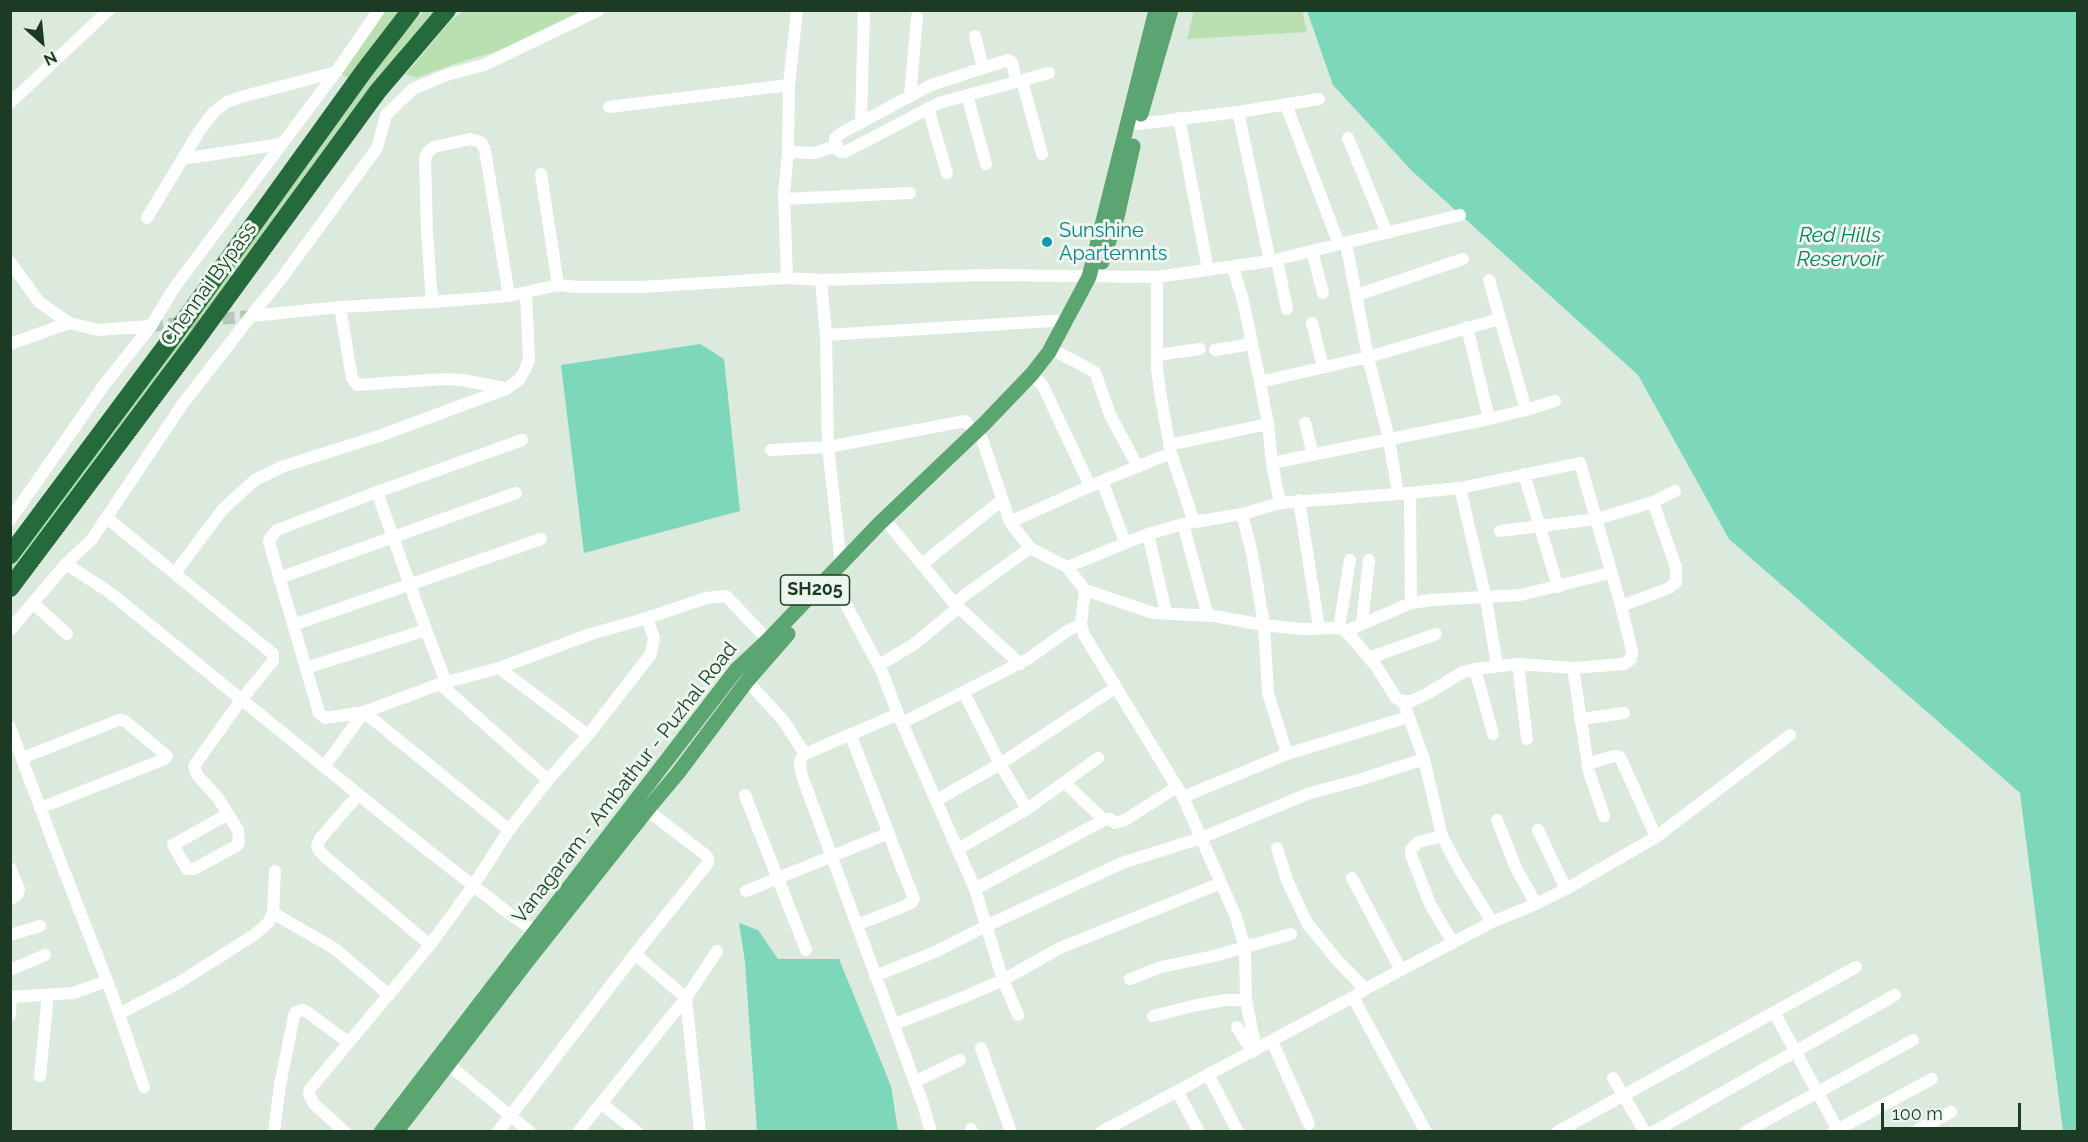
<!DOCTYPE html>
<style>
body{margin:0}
#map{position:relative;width:2088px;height:1142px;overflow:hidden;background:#dceadd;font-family:Raleway,sans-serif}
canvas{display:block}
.frame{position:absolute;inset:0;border:12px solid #1c3b25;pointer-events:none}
.north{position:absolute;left:12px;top:12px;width:60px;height:60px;-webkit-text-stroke:4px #ecf7ed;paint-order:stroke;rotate:153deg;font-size:16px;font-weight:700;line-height:24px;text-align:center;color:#1c3b25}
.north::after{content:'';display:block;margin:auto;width:21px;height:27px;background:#1c3b25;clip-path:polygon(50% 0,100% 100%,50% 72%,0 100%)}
.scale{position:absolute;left:1881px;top:1103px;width:140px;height:27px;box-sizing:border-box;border:3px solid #1c3b25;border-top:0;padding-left:8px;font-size:18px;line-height:21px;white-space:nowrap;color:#1c3b25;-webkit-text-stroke:4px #ecf7ed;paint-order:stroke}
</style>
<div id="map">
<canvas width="2088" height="1142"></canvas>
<div class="frame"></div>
<div class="north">N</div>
<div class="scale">100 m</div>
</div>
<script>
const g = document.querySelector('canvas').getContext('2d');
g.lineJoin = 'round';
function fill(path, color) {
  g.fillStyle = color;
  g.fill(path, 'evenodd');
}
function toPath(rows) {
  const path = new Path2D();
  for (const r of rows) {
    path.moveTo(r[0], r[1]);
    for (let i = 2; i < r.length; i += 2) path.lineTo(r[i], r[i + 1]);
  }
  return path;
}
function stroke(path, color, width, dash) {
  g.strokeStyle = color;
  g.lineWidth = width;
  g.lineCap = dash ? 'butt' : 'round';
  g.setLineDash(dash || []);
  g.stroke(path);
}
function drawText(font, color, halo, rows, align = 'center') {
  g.font = font + ' Raleway,sans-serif';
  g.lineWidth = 6;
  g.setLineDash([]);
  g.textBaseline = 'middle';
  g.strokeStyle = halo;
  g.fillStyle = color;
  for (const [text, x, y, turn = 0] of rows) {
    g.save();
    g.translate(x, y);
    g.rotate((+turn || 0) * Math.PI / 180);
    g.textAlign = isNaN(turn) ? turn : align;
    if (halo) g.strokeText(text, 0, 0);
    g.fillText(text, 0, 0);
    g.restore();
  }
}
const green = toPath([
 [1194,10,1302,11,1307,32,1187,39],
 [384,11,404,11,351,80,341,74],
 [424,11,435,11,404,46,11,579,10,565,395,41],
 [464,11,464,10,581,11,495,52,457,63,416,78,406,74,452,19]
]);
const water = toPath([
 [1307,11,2077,11,2077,1131,2063,1131,2020,793,1729,539,1638,375,1412,171,1333,85],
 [700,344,724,359,740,511,584,553,561,365],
 [739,923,758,930,778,959,839,959,891,1086,898,1131,757,1131,745,962]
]);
const minorTunnel = toPath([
 [151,326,251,316]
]);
const minor = toPath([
 [975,36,983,68],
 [1022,80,1042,154],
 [1016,81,1012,62,1008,60,931,85,843,132,835,138,835,140,839,151,845,152,939,103,1049,73],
 [967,95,986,164],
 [910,96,917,17],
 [10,103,109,10],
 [1286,105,1339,244],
 [609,107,789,85],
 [928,108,947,173],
 [1238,112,1270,261],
 [1179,118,1208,270],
 [861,123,864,10],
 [1138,124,1238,112,1319,99],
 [1348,138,1387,233],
 [788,152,814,153,837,146],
 [182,159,281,144],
 [541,174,558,285],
 [784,199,910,193],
 [147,218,200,130,213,113,225,103,241,97,336,72],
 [1346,243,1368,357,1389,439,1398,494],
 [1312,251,1323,293],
 [1277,260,1287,309],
 [10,262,39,302,69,323,98,330,151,326],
 [1233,268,1243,300,1260,382,1268,424,1272,463,1280,503],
 [1157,277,1157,369,1161,398,1171,453,1194,522],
 [787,278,784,194,788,152,789,85,797,10],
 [821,280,826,335,828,447,841,563],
 [1489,280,1526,410],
 [1357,295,1463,259],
 [432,302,427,232,425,159,427,153,434,147,470,139,481,142,485,150,509,296],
 [340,307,352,378,357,385,445,379,462,380,505,388],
 [251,316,340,307,432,302,509,296,558,285,578,287,641,287,787,278,821,280,988,275,1157,277,1270,261,1460,215],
 [1312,323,1323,367],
 [1467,327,1489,419],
 [826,335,1068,320],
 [10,344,69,323],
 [1215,350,1252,344],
 [1059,353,1095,372,1110,415,1138,467],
 [1157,355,1200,349],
 [1032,374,1043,386,1090,486],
 [1260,382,1368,357,1499,319],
 [1305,423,1313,455],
 [1169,445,1268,424],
 [771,450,828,447,965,421,982,439,1010,522,1030,548,1067,567,1085,590,1153,613,1214,616,1264,625,1300,629,1339,628,1346,631,1376,666,1396,698,1403,701,1411,701,1425,695,1463,672,1475,669,1518,664,1573,668,1624,664,1631,659,1632,651,1621,606,1580,463,1460,488,1398,494,1280,503,1242,514,1183,524,1148,534,1067,567],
 [1272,463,1489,419,1526,410,1555,401],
 [1524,474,1558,587],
 [1102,481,1125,542],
 [1460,488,1486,599,1497,665],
 [377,492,426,630,446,682],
 [1410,493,1411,603],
 [1299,500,1319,628],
 [1242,514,1252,553,1264,625,1268,693,1287,754],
 [107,518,273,654,273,661,241,700,194,766,197,775,218,798,238,830,239,843,236,846,194,869,187,869,173,845,228,814],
 [10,520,104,385,151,326,174,288,336,72,379,10],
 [1010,522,1102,481,1171,453],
 [1183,524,1208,616],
 [891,527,954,603,1020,664],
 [1500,531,1597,519,1653,502,1675,491],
 [1148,534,1166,612],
 [66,564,109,592,411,837,507,912,542,936],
 [922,564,1002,500],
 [175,573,223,509,255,480,284,466,379,436,506,389,519,380,525,370,529,359,526,293],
 [827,577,843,599,882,672,898,714,975,889,1003,980,1018,1015],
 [279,578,516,493],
 [1085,590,1081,624,1084,635,1183,797,1236,917,1245,948,1246,1000,1256,1050],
 [33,603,67,634],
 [954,603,1030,548],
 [1621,606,1669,588,1676,582,1676,567,1653,502],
 [1362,624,1369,560],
 [293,625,541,539],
 [1339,628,1350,560],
 [10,630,66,564,92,539,182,405,251,316,281,279,377,148,386,115,413,89,446,75,484,65,599,10],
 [1346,631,1411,603,1432,600,1520,595,1610,573],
 [1369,658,1436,634],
 [1518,664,1527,739],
 [879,665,913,645,958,608],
 [306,668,426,630],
 [499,668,588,735,651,654,654,638,647,618],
 [1573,668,1589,772,1604,816],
 [1475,669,1493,734],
 [747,681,783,720,805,754],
 [440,684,548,780],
 [964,693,1000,764,1027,809],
 [1403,701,1424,759,1442,836,1457,865,1492,922],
 [898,714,805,754,801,759,800,765,802,776,923,1104,931,1132],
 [1580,719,1624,713],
 [902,723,1028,659,1067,631,1081,624],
 [10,727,61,863,111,991,144,1087],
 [851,736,914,899,912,902,907,905,857,925],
 [22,758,119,720,125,721,167,756,165,759,40,808],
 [1587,764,1614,756,1620,757,1656,837],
 [324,767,364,712,440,684,499,668,591,634,647,618,706,598,726,596,768,640],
 [1065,783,1104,820,1110,819,1115,823,1125,820,1177,787],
 [358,795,320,839,317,846,319,850,323,855,430,945],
 [745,795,806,950],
 [1183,797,1287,754,1408,717],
 [937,800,1000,764,1115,688],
 [1497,820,1516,868,1536,904],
 [509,830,548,780,588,735],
 [1538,830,1566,889],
 [1442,836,1418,842,1411,850,1411,855,1430,904,1453,943],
 [1277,848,1287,880,1307,923,1337,960,1365,989],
 [958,849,1027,809,1098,758],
 [10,868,19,889,17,895,10,899],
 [1352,878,1401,970],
 [975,889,1104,820],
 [746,891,889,833],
 [273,913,335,949,389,995],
 [10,935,40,926],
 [635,954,686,998,700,1132],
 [10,970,45,955],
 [875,976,935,952,986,926,1122,863,1201,838,1310,793,1359,780,1424,759],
 [1130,979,1161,967,1214,956,1291,934],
 [10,997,73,993,107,981],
 [1774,1012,1839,1132],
 [119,1014,178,983,254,935,268,923,273,913,275,871],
 [10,1015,11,997],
 [1153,1016,1197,1005,1226,1000,1246,1000],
 [895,1024,964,997,1003,980,1060,948,1221,883],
 [1237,1027,1252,1052],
 [1272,1041,1309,1124],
 [981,1048,1011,1132],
 [443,1060,530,1132],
 [1208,1074,1238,1132],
 [40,1076,48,995],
 [1613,1078,1645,1132],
 [914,1082,960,1060],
 [1177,1091,1199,1132],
 [601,1103,637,1132],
 [971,1129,972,1132],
 [274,1132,280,1085,294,1016,296,1012,303,1010,307,1012,348,1042],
 [345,1132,314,1104,309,1094,310,1089,430,945,473,886,509,830,364,712,325,718,319,713,269,542,270,538,277,530,377,492,522,440],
 [498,1132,635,954,708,863,708,858,703,853,647,810],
 [578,1132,686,998,717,951],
 [1101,1132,1353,997],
 [1426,1132,1353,997,1365,989,1492,922,1536,904,1566,889,1656,837,1790,735],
 [1557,1132,1856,967],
 [1653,1132,1895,995],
 [1745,1132,1913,1040],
 [1833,1132,1932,1079],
 [1914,1132,1951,1112]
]);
const major = toPath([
 [1141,114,1171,10],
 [1102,262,1117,217,1133,146],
 [381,1132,736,670,768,640,879,524,984,424,1032,374,1049,352,1089,277,1156,10],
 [396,1132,529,959,647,810,678,773,747,681,788,634]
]);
const highway = toPath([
 [10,555,171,339,364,71,411,10],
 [10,588,193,344,378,91,447,10]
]);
const markers = [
 [1047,242,6,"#0f9aa8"]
];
const shields = [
 [815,590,69]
];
const shieldNames = [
 ["SH205",815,590]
];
const cultureNames = [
 ["Sunshine",1059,231],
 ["Apartemnts",1059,254]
];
const streetNames = [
 ["Chennai Bypass",209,284,-54],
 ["Vanagaram - Ambathur - Puzhal Road",625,783,-52]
];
const waterNames = [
 ["Red Hills",1840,236],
 ["Reservoir",1840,260]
];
fill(green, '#badfb1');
fill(water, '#7cd7bb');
stroke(minorTunnel, '#b6c7b8', 12, [12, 6]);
stroke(minor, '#fff', 12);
stroke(major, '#5ba570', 15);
stroke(highway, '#256a3c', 18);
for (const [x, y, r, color] of markers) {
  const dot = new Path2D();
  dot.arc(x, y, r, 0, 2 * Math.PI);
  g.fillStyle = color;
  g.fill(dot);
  stroke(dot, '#ecf7ed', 2);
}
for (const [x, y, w] of shields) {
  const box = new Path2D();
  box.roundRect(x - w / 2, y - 15, w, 30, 4.5);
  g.fillStyle = '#ecf7ed';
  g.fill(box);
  stroke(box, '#1c3b25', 1.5);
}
drawText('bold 18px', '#1c3b25', null, shieldNames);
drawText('20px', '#0d838f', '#ecf7ed', cultureNames, 'left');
drawText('20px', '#1c3b25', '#ecf7ed', streetNames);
drawText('italic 21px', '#117d5d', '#ecf7ed', waterNames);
</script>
